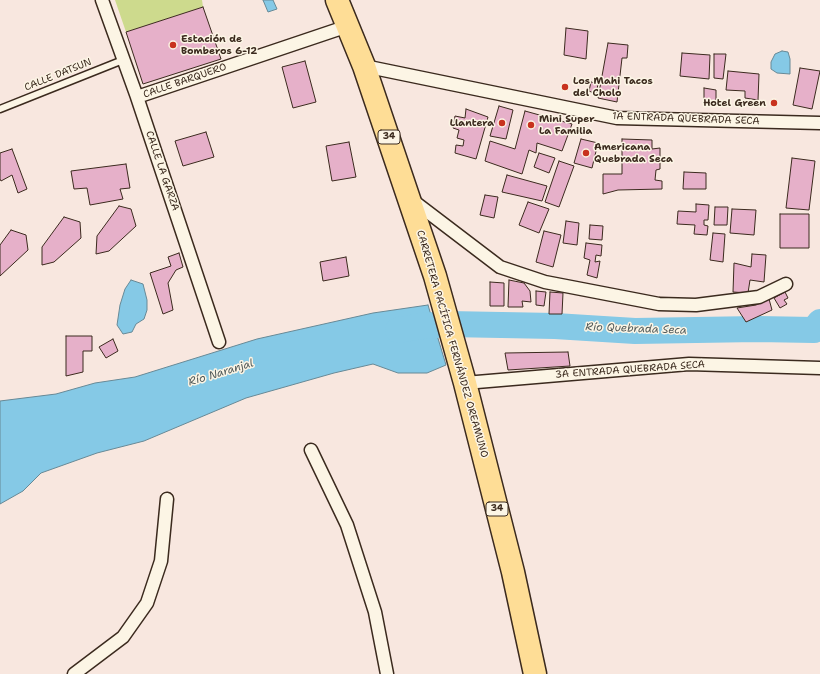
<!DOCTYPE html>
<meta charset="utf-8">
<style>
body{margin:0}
canvas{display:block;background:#f8e7df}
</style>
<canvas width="820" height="674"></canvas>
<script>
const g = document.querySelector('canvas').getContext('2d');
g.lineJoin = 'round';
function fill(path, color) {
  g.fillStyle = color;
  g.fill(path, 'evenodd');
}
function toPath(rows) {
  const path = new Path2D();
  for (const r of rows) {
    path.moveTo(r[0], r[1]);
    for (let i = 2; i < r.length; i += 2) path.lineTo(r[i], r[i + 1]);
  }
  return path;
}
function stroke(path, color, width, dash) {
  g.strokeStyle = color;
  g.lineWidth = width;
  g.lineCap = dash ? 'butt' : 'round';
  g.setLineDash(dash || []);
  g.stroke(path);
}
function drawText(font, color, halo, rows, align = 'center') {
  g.font = font + ' "Shantell Sans",sans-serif';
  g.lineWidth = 3;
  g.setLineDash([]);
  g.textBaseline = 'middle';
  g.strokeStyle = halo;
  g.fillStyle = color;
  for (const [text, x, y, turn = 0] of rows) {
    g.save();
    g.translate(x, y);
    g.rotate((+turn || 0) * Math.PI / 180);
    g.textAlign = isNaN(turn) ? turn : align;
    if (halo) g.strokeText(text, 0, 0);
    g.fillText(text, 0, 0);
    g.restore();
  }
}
const green = toPath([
 [115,0,202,0,203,7,126,32]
]);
const water = toPath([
 [263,0,273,0,277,9,268,12,263,0],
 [782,51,788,52,790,59,790,74,777,73,771,69,771,62,775,54,782,51],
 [131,280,143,284,147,300,147,310,144,319,136,324,132,332,123,334,117,325,120,305,125,289,131,280],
 [428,305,446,365,427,373,398,373,373,364,334,373,246,398,144,441,97,453,41,473,23,491,0,504,0,401,56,394,95,383,135,377,257,339,373,313,428,305]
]);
const river = toPath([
 [398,330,423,326,448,324,555,326,635,331,757,329,814,330,820,322]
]);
const building = toPath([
 [203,7,221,59,143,84,126,32,203,7],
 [566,28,588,31,586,59,564,55,566,28],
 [608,43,628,45,627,58,622,58,617,102,598,98,608,43],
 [682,53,710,55,709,79,680,76,682,53],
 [714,54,726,54,723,79,714,78,714,54],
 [305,61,316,102,293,108,282,67,305,61],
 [800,68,820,71,812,109,793,105,800,68],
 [728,71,759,74,758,100,745,98,745,91,726,90,728,71],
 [591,82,598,84,596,94,589,91,591,82],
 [704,88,716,90,716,105,704,105,704,88],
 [499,106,513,110,506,139,490,136,499,106],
 [466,109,488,117,476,159,455,153,456,145,463,146,464,140,457,138,459,130,453,128,455,116,465,118,466,109],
 [525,111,572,124,562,151,537,143,536,153,529,150,522,174,485,161,490,141,515,149,525,111],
 [206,132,214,157,183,166,175,141,206,132],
 [581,139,598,143,592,168,574,163,581,139],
 [622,139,652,140,652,149,660,148,660,169,656,170,655,180,662,181,662,189,618,190,603,194,603,174,622,174,622,139],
 [349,142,356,177,332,181,326,146,349,142],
 [12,149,27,189,18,193,12,175,1,181,0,179,0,153,12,149],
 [539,153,555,158,549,173,534,167,539,153],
 [792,158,815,161,809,210,786,208,792,158],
 [559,161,574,166,559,207,545,202,559,161],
 [126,164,130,188,120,189,123,199,90,205,87,188,74,189,71,171,126,164],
 [684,172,706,173,706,189,683,189,684,172],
 [507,175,547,186,542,201,502,192,507,175],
 [485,195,498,197,494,218,480,215,485,195],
 [528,202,549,209,539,233,519,225,528,202],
 [696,204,709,205,708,220,704,220,704,225,708,226,707,235,694,234,695,225,677,224,678,211,696,212,696,204],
 [119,206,131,209,136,226,109,251,96,254,97,236,119,206],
 [715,207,728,207,727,225,714,225,715,207],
 [732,209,756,210,754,235,730,233,732,209],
 [780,214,809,214,809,248,780,248,780,214],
 [64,217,80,222,81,238,54,262,42,265,42,247,64,217],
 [566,221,579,223,577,245,563,243,566,221],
 [590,225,603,226,602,240,589,239,590,225],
 [11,230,26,235,28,250,0,276,0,245,11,230],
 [544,231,561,235,553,267,536,262,544,231],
 [713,233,725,234,723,262,710,260,713,233],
 [586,243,602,245,601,256,596,255,595,262,600,261,597,278,587,275,590,260,584,258,586,243],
 [179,253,183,267,176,270,168,283,173,310,163,314,150,273,171,266,168,257,179,253],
 [752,254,766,255,764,282,750,280,748,293,733,292,734,263,751,267,752,254],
 [346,257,349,276,323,281,320,262,346,257],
 [509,280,524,283,530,291,531,302,522,301,523,307,508,307,509,280],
 [490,282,504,283,504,306,490,306,490,282],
 [536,291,546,292,544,306,536,305,536,291],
 [550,292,563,293,562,314,549,314,550,292],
 [785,292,788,298,784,300,787,304,780,308,774,298,785,292],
 [769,299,772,310,746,322,737,308,756,305,769,299],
 [66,336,92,336,92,351,83,351,83,372,66,376,66,336],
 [113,339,118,351,106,358,99,347,113,339],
 [568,352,570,366,508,370,505,353,568,352]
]);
const lane = toPath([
 [0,109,123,60]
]);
const street = toPath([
 [102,0,137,97,219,342],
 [364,66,617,118,820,123],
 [137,97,348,26],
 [412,200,500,267,545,282,659,304,696,305,759,297,786,284],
 [465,383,689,364,820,368],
 [311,450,347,525,375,612,387,674],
 [74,674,123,637,147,603,161,561,167,499]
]);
const highway = toPath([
 [337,0,364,66,435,276,465,383,513,572,535,674]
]);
const markers = [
 [173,45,4,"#c8321e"],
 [565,87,4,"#c8321e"],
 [774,103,4,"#c8321e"],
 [502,123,4,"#c8321e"],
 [531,125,4,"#c8321e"],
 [586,153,4,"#c8321e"]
];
const shields = [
 [389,137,22],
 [497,509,22]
];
const shieldNames = [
 ["34",389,137],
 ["34",497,509]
];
const poiNames = [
 ["Estación de",181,39],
 ["Bomberos 6-12",181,51],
 ["Los Mahi Tacos",573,81],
 ["del Cholo",573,93],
 ["Hotel Green",766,103,"right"],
 ["Mini Super",539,119],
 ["La Familia",539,131],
 ["Llantera",494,123,"right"],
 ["Americana",594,147],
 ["Quebrada Seca",594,159]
];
const streetNames = [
 ["CALLE DATSUN",58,75,-22],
 ["CALLE BARQUERO",185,81,-19],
 ["1A ENTRADA QUEBRADA SECA",686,119,2],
 ["CALLE LA GARZA",162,171,71],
 ["CARRETERA PACÍFICA FERNÁNDEZ OREAMUNO",452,344,74],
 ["3A ENTRADA QUEBRADA SECA",630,370,-4]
];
const waterNames = [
 ["Río Quebrada Seca",636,329,2],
 ["Río Naranjal",221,373,-17]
];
fill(green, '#cdda8d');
fill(water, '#85c9e6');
stroke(water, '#678996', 1);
stroke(river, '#85c9e6', 26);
fill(building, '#e6b0c9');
stroke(building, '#3b2a1e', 1);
stroke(lane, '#3b2a1e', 9);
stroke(street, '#3b2a1e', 15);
stroke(highway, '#3b2a1e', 25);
stroke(lane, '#fcf5e5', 6);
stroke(street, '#fcf5e5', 12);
stroke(highway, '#fedd96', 22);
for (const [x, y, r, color] of markers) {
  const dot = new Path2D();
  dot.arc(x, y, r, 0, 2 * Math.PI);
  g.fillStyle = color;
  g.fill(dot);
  stroke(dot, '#fcf5e5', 1.5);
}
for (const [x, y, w] of shields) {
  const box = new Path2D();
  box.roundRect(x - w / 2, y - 7, w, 14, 3);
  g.fillStyle = '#fcf5e5';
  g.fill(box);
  stroke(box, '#3b2a1e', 1);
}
drawText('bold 9px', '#3b2a1e', null, shieldNames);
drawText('bold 10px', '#3b2a1e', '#fcf5e5', poiNames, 'left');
drawText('10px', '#3b2a1e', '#fcf5e5', streetNames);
drawText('italic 11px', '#515a5a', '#fcf5e5', waterNames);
</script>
